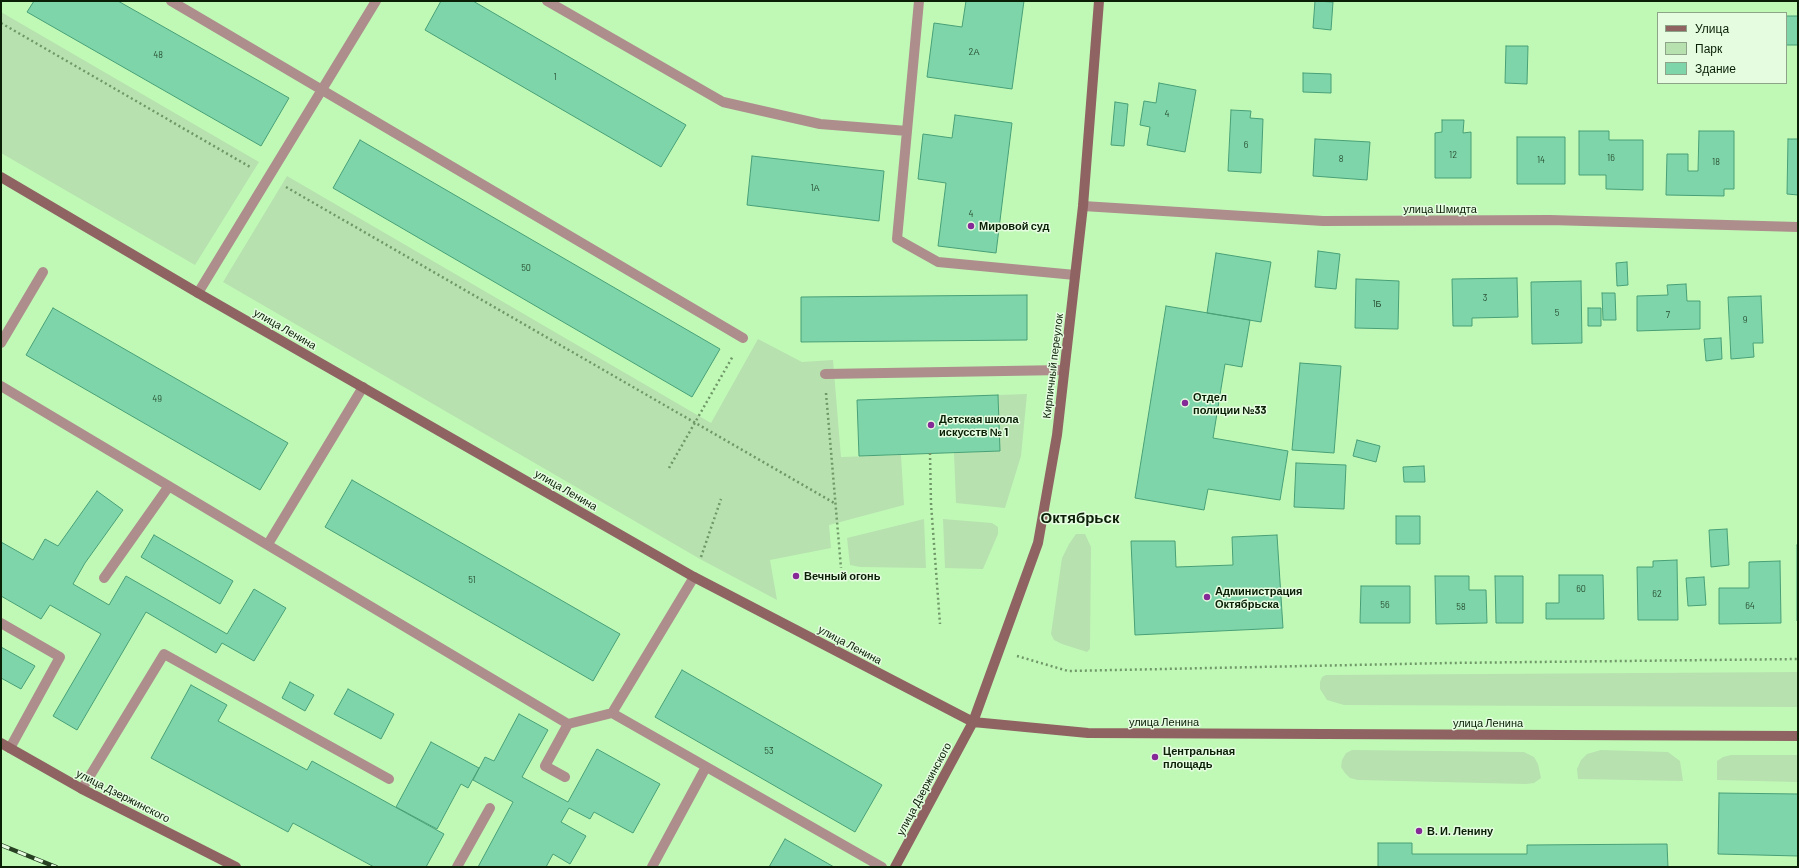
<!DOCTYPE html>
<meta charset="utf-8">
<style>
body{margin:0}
#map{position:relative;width:1799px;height:868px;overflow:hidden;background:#c0f9b6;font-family:Barlow,sans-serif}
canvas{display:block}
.frame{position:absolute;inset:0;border:2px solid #0a1f06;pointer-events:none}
.legend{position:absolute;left:1657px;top:12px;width:130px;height:72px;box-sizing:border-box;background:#e5fce1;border:1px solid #8da489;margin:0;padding:5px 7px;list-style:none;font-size:12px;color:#0a1f06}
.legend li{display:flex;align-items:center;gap:8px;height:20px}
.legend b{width:20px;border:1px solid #8da489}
</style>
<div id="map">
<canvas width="1799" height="868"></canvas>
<div class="frame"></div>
<ul class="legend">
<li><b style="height:5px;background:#8f6362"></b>Улица</li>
<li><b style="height:11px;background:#b7e1af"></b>Парк</li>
<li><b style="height:11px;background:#7ed5a9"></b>Здание</li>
</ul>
</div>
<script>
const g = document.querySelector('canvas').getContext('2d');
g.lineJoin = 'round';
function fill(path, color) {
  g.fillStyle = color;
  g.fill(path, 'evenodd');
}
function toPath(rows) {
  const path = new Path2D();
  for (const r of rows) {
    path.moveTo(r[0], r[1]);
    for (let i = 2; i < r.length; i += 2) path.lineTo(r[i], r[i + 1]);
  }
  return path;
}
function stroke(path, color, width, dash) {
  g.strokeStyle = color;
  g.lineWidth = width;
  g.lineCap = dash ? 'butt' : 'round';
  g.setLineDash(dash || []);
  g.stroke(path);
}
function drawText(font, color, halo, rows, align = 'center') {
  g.font = font + ' Barlow,sans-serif';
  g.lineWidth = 3;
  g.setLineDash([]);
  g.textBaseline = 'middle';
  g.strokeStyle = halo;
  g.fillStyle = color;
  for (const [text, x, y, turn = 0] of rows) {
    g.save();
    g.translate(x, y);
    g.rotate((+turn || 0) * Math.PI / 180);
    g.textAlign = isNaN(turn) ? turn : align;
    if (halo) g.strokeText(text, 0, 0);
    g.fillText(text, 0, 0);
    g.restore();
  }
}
const green = toPath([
 [1,12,259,162,195,265,1,153],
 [287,176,711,423,758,339,802,362,833,360,841,457,901,455,904,505,829,525,831,548,770,560,777,600,700,559,223,282],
 [1027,394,1021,456,1005,508,956,503,954,453,1000,451,998,395],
 [924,519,926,568,860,567,850,565,847,538],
 [943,519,992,523,998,527,998,534,983,569,945,568],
 [1076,534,1085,534,1091,547,1090,649,1087,652,1062,644,1054,640,1051,634,1062,558,1069,544],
 [1798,672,1798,707,1344,705,1327,700,1320,689,1320,682,1322,677,1326,675],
 [1352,750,1524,752,1534,757,1538,764,1541,778,1534,783,1526,784,1358,780,1350,778,1345,773,1341,767,1342,760,1346,753],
 [1601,750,1668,752,1680,761,1683,781,1578,779,1577,769,1581,760,1587,754],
 [1731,755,1798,755,1798,782,1717,780,1717,761,1723,757]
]);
const building = toPath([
 [34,1,118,1,289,98,261,146,27,12,34,1],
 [441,1,473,1,686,125,661,167,425,30,441,1],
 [966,1,1024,1,1012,89,927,77,934,23,962,27,966,1],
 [1315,1,1333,2,1331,30,1313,28,1315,1],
 [1786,16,1798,16,1798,45,1786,45,1786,16],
 [1506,46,1528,46,1527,84,1505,83,1506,46],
 [1303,73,1331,74,1331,93,1303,92,1303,73],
 [1159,83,1196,90,1185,152,1147,145,1150,127,1140,125,1144,101,1156,103,1159,83],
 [1115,102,1128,104,1124,146,1111,145,1115,102],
 [1231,110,1251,111,1250,118,1263,119,1261,173,1228,171,1231,110],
 [955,115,1012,123,996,253,938,246,946,183,918,179,923,134,952,138,955,115],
 [1442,120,1464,120,1463,133,1471,132,1471,178,1435,178,1435,133,1442,132,1442,120],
 [1579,131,1609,131,1609,140,1643,140,1643,190,1606,189,1606,175,1579,175,1579,131],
 [1699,131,1734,131,1734,189,1724,189,1724,196,1666,195,1667,154,1688,154,1688,171,1698,171,1699,131],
 [1517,137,1565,137,1565,184,1517,184,1517,137],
 [1315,139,1370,142,1367,180,1313,176,1315,139],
 [1788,139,1798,139,1798,195,1787,194,1788,139],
 [360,140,720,349,692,397,333,188,360,140],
 [752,156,884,171,879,221,747,205,752,156],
 [1318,251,1340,254,1336,289,1315,287,1318,251],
 [1216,253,1271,262,1261,322,1207,313,1216,253],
 [1627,262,1628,285,1617,286,1616,263,1627,262],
 [1517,278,1518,317,1472,318,1472,326,1453,326,1452,279,1517,278],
 [1356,279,1399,281,1398,329,1355,328,1356,279],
 [1581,281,1582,343,1532,344,1531,282,1581,281],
 [1686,284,1687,301,1700,301,1700,329,1637,331,1637,296,1668,295,1667,285,1686,284],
 [1602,293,1615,293,1616,320,1603,320,1602,293],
 [1027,295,1027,340,801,342,801,297,1027,295],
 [1761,296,1763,343,1753,343,1754,357,1731,359,1728,297,1761,296],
 [1166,306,1250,320,1242,367,1225,364,1213,438,1288,451,1280,500,1208,489,1204,510,1135,498,1166,306],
 [53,308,288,443,260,490,26,355,53,308],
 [1588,308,1601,308,1601,326,1588,326,1588,308],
 [1721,338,1722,359,1706,361,1704,339,1721,338],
 [1300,363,1341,366,1334,453,1292,450,1300,363],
 [998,395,1000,451,859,456,857,400,998,395],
 [1357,440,1380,446,1376,462,1353,456,1357,440],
 [1296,463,1346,465,1344,509,1294,507,1296,463],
 [1424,466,1425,482,1404,482,1403,467,1424,466],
 [352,480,620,634,593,681,325,527,352,480],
 [97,491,123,510,85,563,73,584,109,605,126,576,227,634,254,589,286,608,254,661,222,643,216,653,146,612,77,730,53,716,101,634,50,605,41,619,1,596,1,542,33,560,45,539,58,546,97,491],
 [1396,516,1420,516,1420,544,1396,544,1396,516],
 [1727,529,1729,565,1711,567,1709,530,1727,529],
 [154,535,233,581,220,604,141,557,154,535],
 [1277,535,1283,628,1135,635,1131,541,1175,541,1176,567,1233,565,1232,537,1277,535],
 [1797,545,1798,545,1798,621,1797,621,1797,545],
 [1677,560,1678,620,1638,620,1637,567,1653,567,1653,561,1677,560],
 [1780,561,1781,623,1719,624,1719,588,1749,588,1749,562,1780,561],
 [1559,575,1603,575,1604,619,1546,619,1546,603,1559,603,1559,575],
 [1435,576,1469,576,1469,590,1486,590,1487,623,1436,624,1435,576],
 [1495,576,1523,576,1523,623,1496,623,1495,576],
 [1704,577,1706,605,1688,606,1686,578,1704,577],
 [1361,586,1410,586,1410,623,1360,623,1361,586],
 [1,647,35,666,21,689,1,678,1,647],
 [682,670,882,785,855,832,655,717,682,670],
 [290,682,314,695,305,711,282,698,290,682],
 [191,685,227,705,218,721,307,770,312,761,444,834,426,867,374,867,293,823,288,832,151,758,191,685],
 [348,689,394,714,381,739,334,714,348,689],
 [519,714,548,730,522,777,568,802,597,749,660,784,633,833,594,812,590,819,569,808,561,822,586,836,570,864,553,854,546,867,478,867,513,802,473,780,485,757,494,761,519,714],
 [431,742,479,768,468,788,461,784,437,829,396,807,431,742],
 [1719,793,1798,794,1798,856,1718,854,1719,793],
 [785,839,834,867,769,867,785,839],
 [1378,843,1412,843,1412,854,1527,854,1527,845,1667,844,1668,867,1378,867,1378,843]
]);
const path = toPath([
 [1,23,252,168],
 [286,187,836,504],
 [826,393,841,568],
 [930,453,931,504,940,624],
 [669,468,733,356],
 [701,557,721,499],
 [1017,656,1068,671,1448,663,1798,659]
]);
const lane = toPath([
 [171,1,743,338],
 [547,1,723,102,820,124,907,131],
 [919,1,897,239,938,262,1075,275],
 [1,343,43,272],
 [825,374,1064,370],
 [1,386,568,724,612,713],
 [268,544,363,387],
 [694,577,612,713,882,867],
 [104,578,169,486],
 [1,623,60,657,10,748],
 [565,777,545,766,568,724],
 [82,789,164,654,389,779],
 [457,867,490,808],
 [652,867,706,767]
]);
const street = toPath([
 [1083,206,1323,221,1550,220,1798,227],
 [198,293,376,1]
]);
const secondary = toPath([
 [1,177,198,293,694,577,973,722,1088,733,1798,736],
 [1,743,82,789,236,867],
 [895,867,973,722,1038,543,1057,435,1083,206,1099,1]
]);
const rail = toPath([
 [1,845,56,867]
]);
const markers = [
 [971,226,4,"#852a96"],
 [1185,403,4,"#852a96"],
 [931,425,4,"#852a96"],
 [796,576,4,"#852a96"],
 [1207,597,4,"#852a96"],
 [1155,757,4,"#852a96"],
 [1419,831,4,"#852a96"]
];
const numberNames = [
 ["2А",974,52],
 ["48",158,55],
 ["1",555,77],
 ["4",1167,114],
 ["6",1246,145],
 ["12",1453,155],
 ["16",1611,158],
 ["8",1341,159],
 ["14",1541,160],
 ["18",1716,162],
 ["1А",815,188],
 ["4",971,214],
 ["50",526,268],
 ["3",1485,298],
 ["1Б",1377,304],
 ["5",1557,313],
 ["7",1668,315],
 ["9",1745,320],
 ["49",157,399],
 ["51",472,580],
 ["60",1581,589],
 ["62",1657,594],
 ["56",1385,605],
 ["64",1750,606],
 ["58",1461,607],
 ["53",769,751]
];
const streetNames = [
 ["улица Шмидта",1440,209],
 ["улица Ленина",285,329,30],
 ["Кирпичный переулок",1053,366,-83],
 ["улица Ленина",566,490,30],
 ["улица Ленина",850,645,28],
 ["улица Ленина",1164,722],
 ["улица Ленина",1488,723],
 ["улица Дзержинского",924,789,-62],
 ["улица Дзержинского",123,796,27]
];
const poiNames = [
 ["Мировой суд",979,226],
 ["Отдел",1193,397],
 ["полиции №33",1193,410],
 ["Детская школа",939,419],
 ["искусств № 1",939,432],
 ["Вечный огонь",804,576],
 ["Администрация",1215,591],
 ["Октябрьска",1215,604],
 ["Центральная",1163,751],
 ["площадь",1163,764],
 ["В. И. Ленину",1427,831]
];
const districtNames = [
 ["Октябрьск",1080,518]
];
fill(green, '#b7e1af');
fill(building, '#7ed5a9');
stroke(building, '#48a077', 1);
stroke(path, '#6f9767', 2.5, [2, 3]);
stroke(lane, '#ad8e8c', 10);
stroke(street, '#ad8e8c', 10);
stroke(secondary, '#8f6362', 10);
stroke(rail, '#274122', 4.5);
stroke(rail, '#e5fce1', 3, [9]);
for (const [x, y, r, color] of markers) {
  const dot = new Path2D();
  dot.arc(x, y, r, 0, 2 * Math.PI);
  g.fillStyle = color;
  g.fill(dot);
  stroke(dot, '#e5fce1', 1.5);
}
drawText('9px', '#274c2f', null, numberNames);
drawText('11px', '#0a1f06', '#e5fce1', streetNames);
drawText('bold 11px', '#0a1f06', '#e5fce1', poiNames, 'left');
drawText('bold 15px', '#0a1f06', '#e5fce1', districtNames);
</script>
